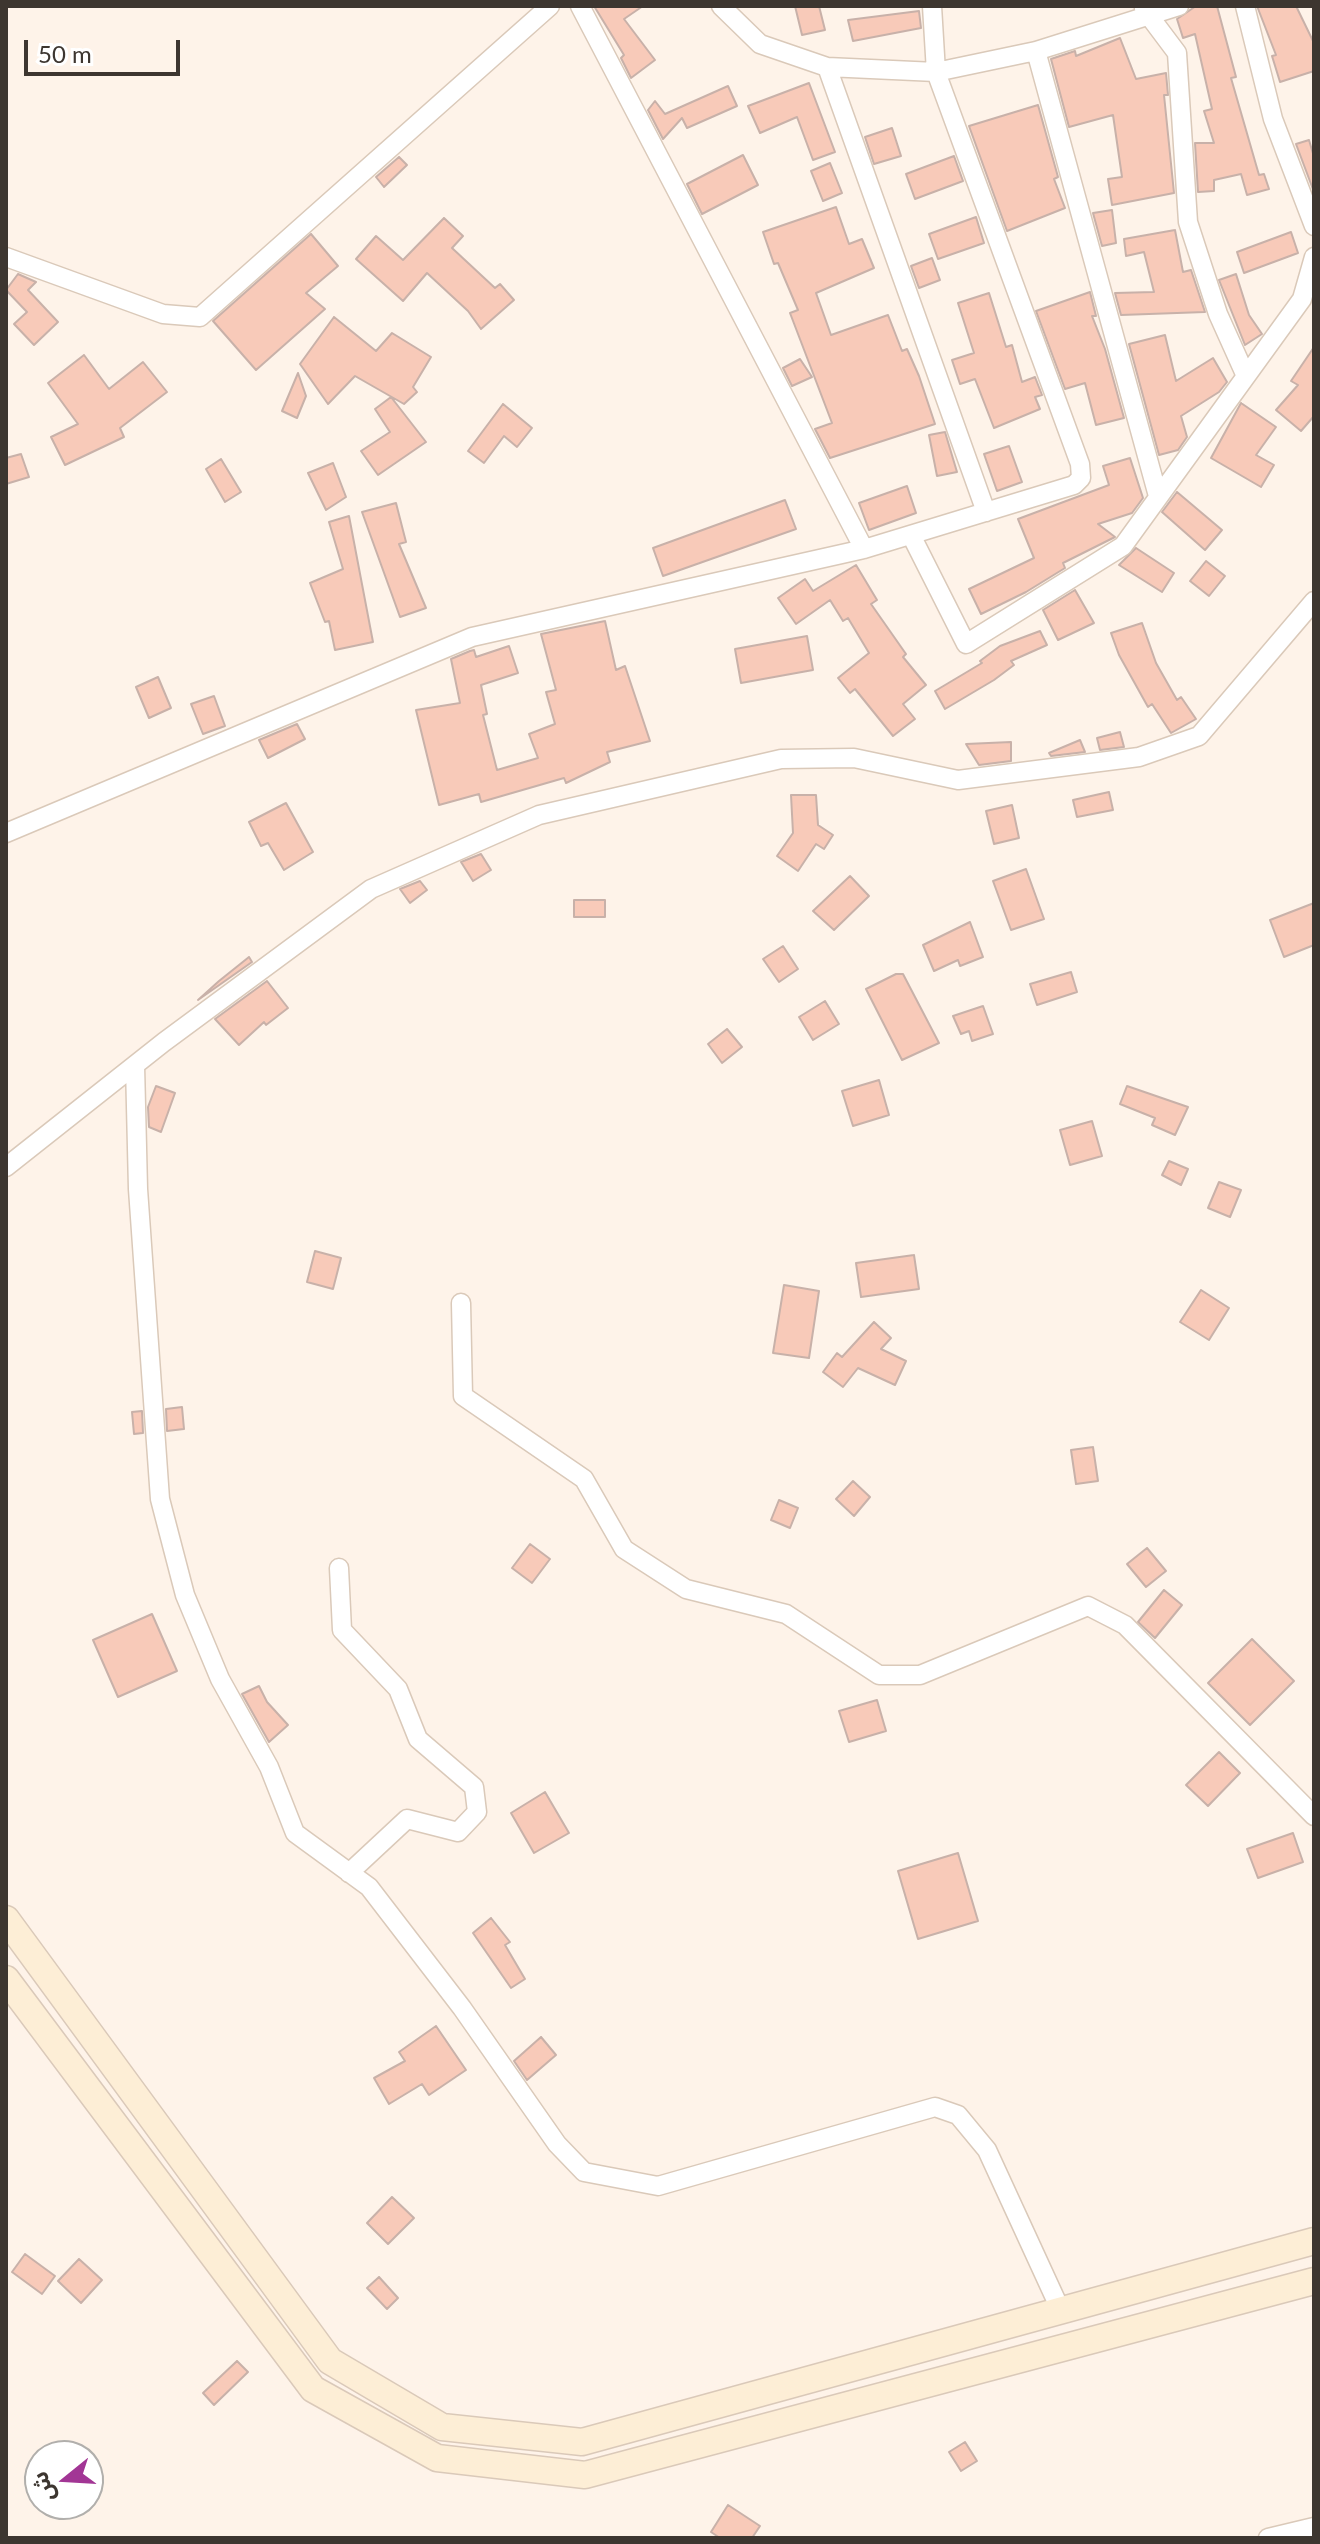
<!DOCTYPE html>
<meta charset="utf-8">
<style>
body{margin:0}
#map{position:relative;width:1320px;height:2544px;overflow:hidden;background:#fef3e9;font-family:Lato,"Noto Sans Arabic",sans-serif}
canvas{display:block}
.frame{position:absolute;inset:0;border:8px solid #3d3630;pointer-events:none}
.north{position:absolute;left:24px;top:2440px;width:80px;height:80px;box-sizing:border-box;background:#fff;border:2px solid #b1afac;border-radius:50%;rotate:252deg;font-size:22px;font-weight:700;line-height:32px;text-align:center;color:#3d3630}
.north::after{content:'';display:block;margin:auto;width:28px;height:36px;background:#a23695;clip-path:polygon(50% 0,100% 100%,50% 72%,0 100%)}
.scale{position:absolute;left:24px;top:40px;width:156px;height:36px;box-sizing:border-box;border:4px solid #3d3630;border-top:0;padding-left:10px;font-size:24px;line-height:28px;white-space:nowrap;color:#3d3630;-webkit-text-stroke:6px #fff;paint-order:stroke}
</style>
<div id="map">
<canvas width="1320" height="2544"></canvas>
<div class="frame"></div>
<div class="north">ش</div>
<div class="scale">50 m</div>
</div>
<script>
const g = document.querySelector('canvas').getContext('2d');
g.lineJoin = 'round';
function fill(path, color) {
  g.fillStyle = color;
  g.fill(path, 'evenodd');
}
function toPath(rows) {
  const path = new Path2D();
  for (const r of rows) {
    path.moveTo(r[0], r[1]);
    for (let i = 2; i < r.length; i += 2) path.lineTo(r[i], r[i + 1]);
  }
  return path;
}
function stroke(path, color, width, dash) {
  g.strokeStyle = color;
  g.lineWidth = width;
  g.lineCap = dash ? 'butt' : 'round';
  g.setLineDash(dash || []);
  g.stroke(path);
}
const building = toPath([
 [594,6,643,6,624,19,655,60,631,78,621,58,624,55,594,6],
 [795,6,819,6,825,30,802,35,795,6],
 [1196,6,1217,6,1236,77,1231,78,1259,175,1264,174,1269,189,1247,195,1241,174,1214,180,1214,191,1198,192,1195,143,1214,143,1204,111,1212,109,1195,34,1183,38,1177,19,1196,6],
 [1257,6,1296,6,1314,43,1314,71,1280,82,1272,56,1276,55,1257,6],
 [919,11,921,28,853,41,848,20,919,11],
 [1120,38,1136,79,1166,73,1168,95,1164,95,1174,193,1112,205,1108,179,1122,177,1113,115,1069,127,1051,59,1075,51,1076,56,1120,38],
 [809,83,835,152,813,160,797,117,760,133,748,106,809,83],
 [728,86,737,106,687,128,682,118,663,139,648,110,655,101,665,114,728,86],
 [1038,105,1058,177,1054,179,1065,208,1007,231,969,126,1038,105],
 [892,128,901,156,874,164,865,137,892,128],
 [1309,140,1314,157,1314,192,1296,144,1309,140],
 [743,155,758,185,702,214,687,184,743,155],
 [954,156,963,181,915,199,906,174,954,156],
 [399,157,407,165,384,187,376,177,399,157],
 [830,163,842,193,823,201,811,171,830,163],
 [836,207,849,244,862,239,874,268,816,293,831,335,888,315,902,351,907,349,919,376,935,424,830,458,815,429,832,423,790,313,798,310,778,263,774,264,763,232,836,207],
 [1112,210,1116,243,1102,246,1093,213,1112,210],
 [976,217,984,243,938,259,929,234,976,217],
 [444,218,463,236,452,248,495,288,500,284,514,300,481,329,468,311,427,273,403,301,356,259,376,236,403,260,444,218],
 [1175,230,1183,272,1191,270,1205,312,1121,315,1115,293,1154,292,1144,252,1126,256,1124,239,1175,230],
 [1291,232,1298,253,1244,273,1237,252,1291,232],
 [311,234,338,266,306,293,325,309,256,370,213,321,311,234],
 [932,258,940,280,919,288,911,266,932,258],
 [18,274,36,282,28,290,58,322,34,345,14,324,27,312,6,290,18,274],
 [1236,274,1249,315,1262,334,1245,345,1219,280,1236,274],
 [1090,292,1096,316,1092,316,1105,349,1124,418,1096,425,1085,383,1065,389,1036,311,1090,292],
 [989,293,1006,347,1012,345,1022,382,1035,377,1042,395,1035,397,1040,409,994,428,975,379,960,384,952,360,974,353,958,303,989,293],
 [334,317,376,351,392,333,431,357,413,387,417,392,404,404,355,376,328,404,300,364,334,317],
 [1165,335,1176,381,1213,358,1227,382,1219,392,1181,416,1187,437,1178,450,1159,455,1129,344,1165,335],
 [1314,347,1314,416,1301,431,1276,410,1298,385,1291,381,1314,347],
 [84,355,109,389,143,362,167,392,120,428,124,437,65,465,51,437,78,424,48,383,84,355],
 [800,359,812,377,792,386,783,368,800,359],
 [298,373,306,396,297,418,282,411,298,373],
 [391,397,426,442,378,475,361,451,390,432,375,409,391,397],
 [1241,403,1276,427,1256,455,1274,465,1261,487,1211,458,1241,403],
 [503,404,532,428,517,447,504,436,484,463,468,451,503,404],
 [945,432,957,472,937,476,929,435,945,432],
 [1009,446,1022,482,997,491,984,454,1009,446],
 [21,454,29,477,6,484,6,458,21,454],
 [1130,458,1143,498,1132,513,1098,524,1115,537,1063,563,1065,568,1026,592,981,614,969,589,1034,558,1018,519,1109,485,1103,466,1130,458],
 [221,459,241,492,225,502,206,469,221,459],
 [333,463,346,497,326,510,308,473,333,463],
 [907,486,916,513,869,530,859,503,907,486],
 [1177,492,1222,530,1205,550,1162,512,1177,492],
 [785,500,796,529,663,576,653,548,785,500],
 [396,503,406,542,399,544,426,608,400,617,362,512,396,503],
 [349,516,373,642,335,650,329,621,325,622,310,583,343,569,329,522,349,516],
 [1136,548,1174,573,1162,592,1119,565,1136,548],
 [1206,561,1225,576,1209,596,1190,581,1206,561],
 [856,565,877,600,871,604,906,654,903,657,926,685,903,704,915,719,893,736,855,689,850,693,838,678,869,653,848,618,843,621,830,600,796,624,778,598,805,579,813,591,856,565],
 [1075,590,1094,623,1058,640,1043,610,1075,590],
 [605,621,616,670,625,666,650,741,607,752,610,762,566,783,564,778,481,802,479,794,439,805,416,710,460,703,451,659,470,651,474,650,476,657,509,646,518,673,481,685,487,714,483,715,497,770,538,758,529,734,555,724,546,692,556,690,541,634,605,621],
 [1142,623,1156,663,1177,700,1181,697,1196,719,1171,733,1152,704,1148,707,1119,655,1111,633,1142,623],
 [1040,631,1047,645,1011,661,1014,665,994,680,945,709,935,691,982,663,980,661,1000,646,1040,631],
 [807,636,813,670,741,683,735,649,807,636],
 [158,677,171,708,149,718,136,687,158,677],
 [214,696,225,726,203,734,191,704,214,696],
 [297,724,305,739,268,758,259,740,297,724],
 [1120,732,1124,747,1100,750,1097,738,1120,732],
 [1080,740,1085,752,1051,756,1049,753,1080,740],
 [1011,742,1011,761,979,765,966,744,1011,742],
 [1109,792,1113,810,1077,817,1073,800,1109,792],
 [791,795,816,795,818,825,833,835,824,849,816,844,798,871,777,856,793,833,791,795],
 [286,803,313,852,284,870,268,843,261,846,249,822,286,803],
 [1012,805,1019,838,994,844,986,811,1012,805],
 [481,854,491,870,473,881,461,862,481,854],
 [1026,869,1044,919,1011,930,993,881,1026,869],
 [850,876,869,896,834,930,813,911,850,876],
 [420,881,427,890,410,903,400,889,420,881],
 [574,900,605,900,605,917,574,917,574,900],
 [1314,903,1314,945,1284,957,1270,920,1314,903],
 [970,922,983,957,960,966,958,960,934,971,923,945,970,922],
 [783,946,798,969,779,982,763,959,783,946],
 [249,957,252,962,198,1000,219,981,249,957],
 [1071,972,1077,992,1037,1005,1030,984,1071,972],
 [896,974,903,974,939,1043,902,1060,866,989,896,974],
 [267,981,288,1008,266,1025,264,1022,239,1045,215,1019,267,981],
 [825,1001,839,1024,813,1040,799,1017,825,1001],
 [983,1006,993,1034,972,1041,969,1031,961,1034,953,1016,983,1006],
 [727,1029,742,1047,722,1063,708,1044,727,1029],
 [879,1080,889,1115,853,1126,842,1091,879,1080],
 [156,1086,175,1093,161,1132,149,1127,148,1107,156,1086],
 [1127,1086,1188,1107,1175,1135,1152,1125,1155,1118,1120,1104,1127,1086],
 [1092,1121,1102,1156,1070,1165,1060,1130,1092,1121],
 [1169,1161,1188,1169,1181,1185,1162,1175,1169,1161],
 [1219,1182,1241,1190,1230,1217,1208,1208,1219,1182],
 [315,1251,341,1258,333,1289,307,1282,315,1251],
 [914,1255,919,1289,861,1297,856,1263,914,1255],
 [784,1285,819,1291,809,1358,773,1353,784,1285],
 [1201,1290,1229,1308,1209,1340,1180,1322,1201,1290],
 [874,1322,891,1338,881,1349,906,1361,895,1385,858,1368,843,1387,823,1372,837,1353,842,1357,874,1322],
 [182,1407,184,1429,167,1431,166,1409,182,1407],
 [142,1411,143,1433,134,1434,132,1412,142,1411],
 [1093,1447,1098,1481,1076,1484,1071,1450,1093,1447],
 [853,1481,870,1497,854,1516,836,1499,853,1481],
 [779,1500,798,1508,790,1528,771,1520,779,1500],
 [530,1544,550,1559,532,1583,512,1568,530,1544],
 [1147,1548,1166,1571,1146,1587,1127,1564,1147,1548],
 [1164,1590,1182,1605,1155,1638,1138,1622,1164,1590],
 [152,1614,177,1671,118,1697,93,1640,152,1614],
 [1252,1639,1294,1681,1250,1725,1208,1683,1252,1639],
 [259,1686,267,1702,288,1725,269,1742,242,1694,259,1686],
 [877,1700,886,1731,849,1742,839,1711,877,1700],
 [1219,1752,1240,1773,1208,1806,1186,1785,1219,1752],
 [545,1792,569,1833,534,1853,511,1813,545,1792],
 [1293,1833,1303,1862,1258,1878,1247,1849,1293,1833],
 [958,1853,978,1921,918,1939,898,1871,958,1853],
 [491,1918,510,1942,505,1945,525,1979,511,1988,473,1933,491,1918],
 [436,2026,466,2070,429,2095,422,2084,389,2104,374,2078,405,2061,399,2052,436,2026],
 [541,2037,556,2055,527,2080,514,2061,541,2037],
 [392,2197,414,2218,388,2244,367,2223,392,2197],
 [25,2254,55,2276,42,2294,12,2272,25,2254],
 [79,2259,102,2280,81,2303,58,2281,79,2259],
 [379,2277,398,2298,387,2309,367,2288,379,2277],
 [237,2361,248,2372,214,2405,203,2393,237,2361],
 [965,2442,977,2461,961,2471,949,2452,965,2442],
 [728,2505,760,2526,752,2538,720,2538,711,2532,728,2505]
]);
const street = toPath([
 [580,6,864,549],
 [721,6,760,44,827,67,936,72,1036,51,1179,6],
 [1245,6,1273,119,1314,226],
 [1144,9,1177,53,1188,222,1218,314,1245,374],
 [1036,51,1158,496],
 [827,67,986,512],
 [6,257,163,314,200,317,550,6],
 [911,535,966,644,1123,546,1302,299,1314,257],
 [6,833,472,637,864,549,1074,485,1081,478,1080,464,936,72,932,6],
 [135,1065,138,1189,160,1499,185,1595,220,1679,269,1767,295,1833,369,1887,462,2008,557,2144,584,2172,658,2186,935,2107,958,2115,987,2150,1061,2311],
 [6,1167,164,1042,371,889,539,815,781,759,854,758,958,780,1139,757,1199,736,1314,601],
 [461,1303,463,1396,584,1479,624,1549,686,1589,786,1614,879,1675,920,1675,1088,1606,1125,1625,1314,1816],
 [339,1568,342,1630,398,1689,418,1739,474,1787,477,1812,458,1832,407,1819,349,1873],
 [1268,2538,1314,2527]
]);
const secondary = toPath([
 [6,1919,330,2361,442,2427,582,2442,1314,2241],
 [6,1979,313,2389,437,2458,585,2475,1314,2281]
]);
fill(building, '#f8cab9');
stroke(building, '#c8b1a9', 2);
stroke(street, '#dac9b9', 21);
stroke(secondary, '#dac9b9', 29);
stroke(street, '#fff', 18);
stroke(secondary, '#fdeed6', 26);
</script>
